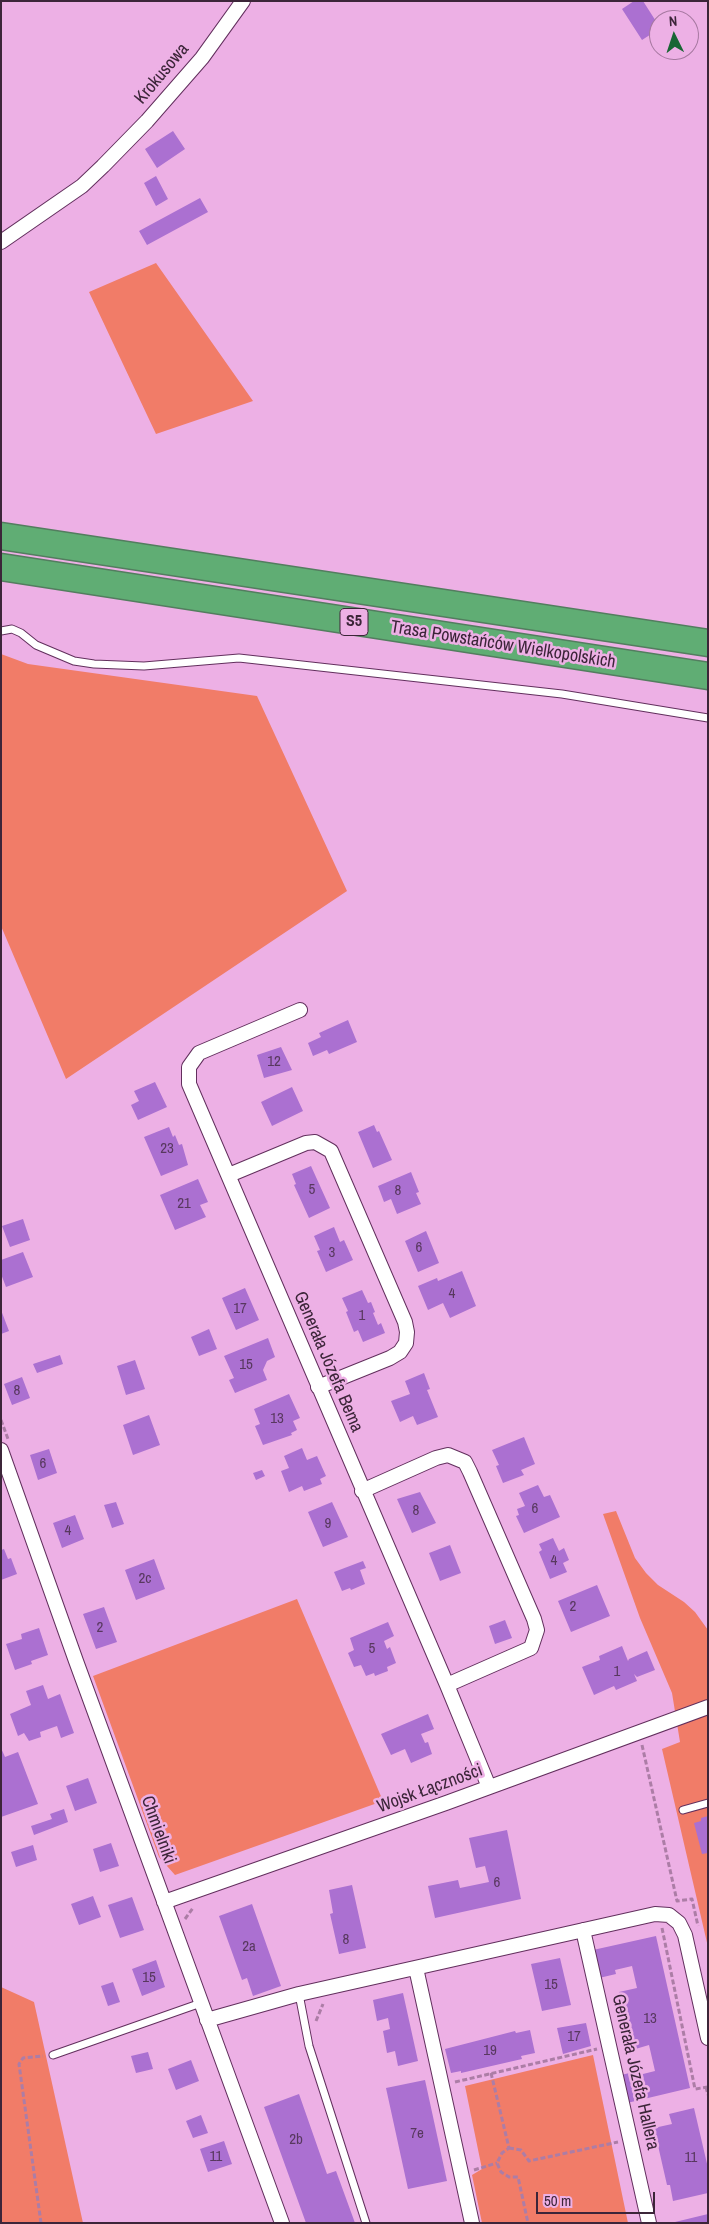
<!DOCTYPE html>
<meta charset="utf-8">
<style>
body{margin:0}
#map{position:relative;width:709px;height:2224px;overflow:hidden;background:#edb0e5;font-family:"Archivo Narrow",sans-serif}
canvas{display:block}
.frame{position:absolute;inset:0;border:2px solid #3c2539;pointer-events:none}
.north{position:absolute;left:649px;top:10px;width:50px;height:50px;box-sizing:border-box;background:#edb0e5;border:1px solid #a678a0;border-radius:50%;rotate:356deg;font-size:14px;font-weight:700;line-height:20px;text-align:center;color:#3c2539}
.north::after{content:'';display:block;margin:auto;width:18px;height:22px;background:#196635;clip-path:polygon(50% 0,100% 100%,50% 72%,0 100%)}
.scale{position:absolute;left:536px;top:2192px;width:119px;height:22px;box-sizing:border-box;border:2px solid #3c2539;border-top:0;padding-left:6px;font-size:15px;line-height:18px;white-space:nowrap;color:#3c2539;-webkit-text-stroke:4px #edb0e5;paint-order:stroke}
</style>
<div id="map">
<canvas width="709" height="2224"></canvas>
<div class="frame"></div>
<div class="north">N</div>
<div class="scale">50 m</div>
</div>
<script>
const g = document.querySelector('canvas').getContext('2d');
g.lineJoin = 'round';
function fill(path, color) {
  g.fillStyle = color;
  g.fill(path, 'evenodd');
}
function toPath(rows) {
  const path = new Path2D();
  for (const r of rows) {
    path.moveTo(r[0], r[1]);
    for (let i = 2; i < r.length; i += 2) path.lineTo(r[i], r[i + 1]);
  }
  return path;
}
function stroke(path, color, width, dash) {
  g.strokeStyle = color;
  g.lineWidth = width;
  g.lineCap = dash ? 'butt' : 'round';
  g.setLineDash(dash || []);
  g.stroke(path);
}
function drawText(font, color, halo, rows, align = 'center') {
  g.font = font + ' "Archivo Narrow",sans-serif';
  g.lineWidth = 5;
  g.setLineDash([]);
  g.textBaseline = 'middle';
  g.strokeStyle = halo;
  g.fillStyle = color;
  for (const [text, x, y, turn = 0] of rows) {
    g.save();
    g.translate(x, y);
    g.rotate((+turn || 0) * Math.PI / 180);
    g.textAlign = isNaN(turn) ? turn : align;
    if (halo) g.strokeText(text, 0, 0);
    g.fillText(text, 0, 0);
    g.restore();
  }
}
const green = toPath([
 [156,263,253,401,156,434,89,292],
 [1,654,28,664,257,696,347,891,66,1079,1,926],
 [616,1511,635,1558,646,1573,658,1585,684,1602,695,1612,708,1630,708,1947,662,1749,680,1742,672,1693,640,1618,603,1514],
 [297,1599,383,1801,175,1875,159,1857,93,1676],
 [1,1987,34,2002,83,2223,1,2223],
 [593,2055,628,2223,482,2223,472,2175,482,2169,465,2086]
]);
const building = toPath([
 [634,1,643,1,659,26,659,29,642,40,622,9],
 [173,131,185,149,157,168,145,149],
 [156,176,168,199,156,206,144,183],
 [200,198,208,212,147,245,139,231],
 [348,1020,357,1042,329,1054,327,1050,313,1056,308,1043,321,1037,319,1033],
 [281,1047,292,1070,264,1078,257,1055],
 [155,1082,167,1107,138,1120,131,1105,139,1101,134,1091],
 [292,1087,303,1111,272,1126,261,1102],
 [374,1125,377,1132,379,1131,392,1160,373,1168,358,1132],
 [169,1127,173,1137,175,1135,179,1145,182,1144,188,1165,161,1176,144,1137],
 [311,1166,330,1208,309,1218,294,1185,296,1184,292,1174],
 [411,1172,419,1192,416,1193,421,1204,397,1214,391,1199,384,1202,378,1186],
 [198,1179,208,1202,200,1205,206,1217,175,1230,160,1195],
 [23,1219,30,1240,10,1247,2,1226],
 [334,1227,340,1242,344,1240,353,1260,326,1272,317,1251,320,1250,314,1236],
 [426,1231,439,1263,418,1272,405,1241],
 [23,1252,33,1277,6,1287,1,1274,1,1260],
 [462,1271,476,1306,450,1318,443,1303,428,1310,418,1286,437,1278,438,1281],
 [245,1288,259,1320,236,1330,222,1298],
 [362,1290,368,1303,371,1302,375,1312,373,1313,378,1325,381,1323,385,1333,363,1342,358,1330,354,1332,346,1312,348,1311,342,1298],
 [1,1310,9,1331,1,1334],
 [209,1329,217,1349,199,1356,191,1337],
 [268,1338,275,1357,267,1361,263,1370,267,1380,235,1393,229,1380,234,1378,224,1356],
 [60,1355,63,1364,37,1373,33,1364],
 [135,1360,145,1389,126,1395,117,1366],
 [424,1373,430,1389,427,1390,438,1417,417,1425,413,1416,400,1422,391,1401,410,1394,405,1381],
 [22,1377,30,1398,12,1405,4,1384],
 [289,1394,300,1418,293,1421,297,1430,291,1433,292,1435,263,1445,255,1426,260,1424,254,1409],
 [149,1415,160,1445,133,1455,123,1425],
 [524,1437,535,1464,521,1470,524,1475,503,1483,496,1466,499,1465,492,1450],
 [302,1448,307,1460,317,1456,326,1476,320,1479,322,1484,304,1491,302,1486,289,1492,281,1471,289,1468,284,1456],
 [49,1449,57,1473,38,1480,30,1455],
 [262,1470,265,1476,256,1480,253,1473],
 [538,1485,544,1497,550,1495,560,1517,524,1533,516,1516,519,1515,517,1509,525,1506,519,1493],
 [420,1492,436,1523,412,1533,397,1499],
 [116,1502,124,1524,112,1528,104,1505],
 [332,1502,348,1537,323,1547,308,1512],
 [75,1515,84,1539,62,1548,53,1523],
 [553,1538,559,1551,564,1548,569,1560,563,1563,567,1572,550,1579,539,1552,542,1550,539,1544],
 [450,1545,461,1573,440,1581,429,1553],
 [4,1549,8,1559,11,1558,17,1574,1,1580,1,1550],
 [154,1559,165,1589,136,1600,125,1570],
 [363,1561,366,1568,360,1570,365,1584,351,1590,350,1588,342,1591,334,1572],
 [597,1585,610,1616,571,1632,558,1601],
 [104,1607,117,1642,96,1649,83,1614],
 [505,1620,512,1638,495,1644,489,1626],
 [388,1622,394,1636,384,1641,387,1649,390,1647,396,1663,387,1667,388,1671,375,1676,374,1673,366,1676,361,1665,354,1667,348,1653,354,1650,350,1638],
 [39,1628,48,1655,31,1661,32,1664,15,1670,6,1644,22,1639,21,1634],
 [622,1646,628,1661,629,1659,647,1651,655,1670,637,1677,634,1674,637,1681,616,1690,614,1686,594,1695,582,1667,600,1660,599,1656],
 [43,1685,48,1699,60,1694,74,1733,61,1738,57,1726,40,1732,41,1737,29,1741,24,1733,18,1736,10,1714,31,1705,26,1691],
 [428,1714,434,1729,421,1734,425,1743,428,1742,432,1754,411,1763,405,1749,391,1755,381,1734],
 [1,1748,5,1757,18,1752,38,1804,1,1817],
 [88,1778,97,1803,75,1811,66,1786],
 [64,1809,68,1822,34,1835,31,1826,52,1819,50,1814],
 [708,1816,708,1853,702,1854,694,1823,701,1821,701,1818],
 [507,1830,521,1899,435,1918,428,1886,458,1880,460,1888,489,1882,485,1866,476,1868,469,1838],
 [111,1843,119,1866,100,1872,93,1849],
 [33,1845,37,1860,16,1867,11,1852],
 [352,1885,366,1948,339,1954,330,1914,333,1913,329,1890],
 [93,1896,101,1917,79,1925,71,1904],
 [132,1897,144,1930,120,1938,108,1905],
 [252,1904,281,1986,253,1996,247,1978,242,1980,219,1916],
 [656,1936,690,2088,627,2103,621,2075,638,2071,639,2075,655,2071,649,2045,632,2050,619,1992,637,1988,632,1966,615,1970,616,1974,599,1978,593,1950],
 [560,1958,571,2005,542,2011,531,1964],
 [156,1960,165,1987,142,1996,132,1969],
 [113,1982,120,2002,108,2006,101,1986],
 [403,1993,418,2061,398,2066,395,2051,387,2053,383,2031,390,2029,388,2018,377,2021,373,2000],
 [586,2023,591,2046,563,2054,557,2028],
 [530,2030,535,2053,521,2056,522,2059,461,2073,461,2071,451,2073,445,2049,515,2031,516,2033],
 [148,2052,153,2069,136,2073,131,2056],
 [191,2060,199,2081,176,2090,168,2069],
 [425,2080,447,2181,408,2189,386,2088],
 [299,2094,327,2174,336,2171,355,2223,306,2223,264,2107],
 [694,2108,708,2168,708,2193,673,2201,670,2185,667,2185,654,2128,672,2124,669,2114],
 [201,2115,208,2133,193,2138,186,2121],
 [224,2141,232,2164,208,2172,200,2149],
 [708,2214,708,2223,675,2223,675,2222]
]);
const path = toPath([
 [1,1420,8,1439],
 [642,1745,677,1901,692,1899,698,1926],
 [460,1782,465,1778,467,1771],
 [185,1919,193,1908],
 [662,1928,695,2089,708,2087],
 [316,2021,323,2004],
 [491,2073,509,2148,502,2153,497,2163,501,2172,509,2177,518,2177,528,2223],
 [455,2082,597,2049],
 [706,2087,708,2095],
 [509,2148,521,2150,529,2161,618,2142],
 [474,2170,497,2163],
 [41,2223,19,2064,23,2058,43,2056]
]);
const service = toPath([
 [1,631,12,629,21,633,36,645,74,661,94,664,144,666,239,658,562,694,708,718],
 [683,1810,708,1803],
 [299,1994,309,2046,366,2223],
 [53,2055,201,2003]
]);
const minor = toPath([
 [1,242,82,186,103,166,147,121,202,58,243,1],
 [300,1010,199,1053,189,1067,189,1084,447,1685,489,1787],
 [229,1175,306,1143,315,1142,331,1151,405,1322,407,1332,406,1343,400,1352,390,1358,318,1387],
 [1,1450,76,1661,282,2223],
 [362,1491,436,1458,448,1455,465,1462,470,1472,534,1619,537,1630,531,1648,447,1685],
 [164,1902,446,1803,708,1707],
 [583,1930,649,2223],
 [416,1968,472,2223],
 [207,2020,299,1994,655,1914,669,1915,679,1923,685,1935,708,2038]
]);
const motorway = toPath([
 [1,536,708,643],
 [1,567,708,676]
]);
const numberNames = [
 ["12",274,1062],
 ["23",167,1149],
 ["5",312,1190],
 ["8",398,1191],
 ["21",184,1204],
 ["6",419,1248],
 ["3",332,1253],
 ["4",452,1294],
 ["17",240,1309],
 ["1",362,1316],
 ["15",246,1365],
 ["8",17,1391],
 ["13",277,1419],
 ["6",43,1464],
 ["6",535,1509],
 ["8",416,1511],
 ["9",328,1524],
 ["4",68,1531],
 ["4",554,1561],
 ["2c",145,1579],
 ["2",573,1607],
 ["2",100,1628],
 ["5",372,1649],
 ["1",617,1672],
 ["6",497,1883],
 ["8",346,1940],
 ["2a",249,1947],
 ["15",149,1978],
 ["15",551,1985],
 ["13",650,2019],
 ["17",574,2037],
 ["19",490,2051],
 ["7e",417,2134],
 ["2b",296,2140],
 ["11",216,2157],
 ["11",691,2158]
];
const shields = [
 [354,622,28]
];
const shieldNames = [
 ["S5",354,622]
];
const streetNames = [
 ["Krokusowa",162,74,-50],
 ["Trasa Powstańców Wielkopolskich",503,645,9],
 ["Generała Józefa Bema",328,1362,67],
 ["Wojsk Łączności",430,1789,-20],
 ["Chmielniki",158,1830,70],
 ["Generała Józefa Hallera",635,2072,77]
];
fill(green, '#f17c68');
fill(building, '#ab70d1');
stroke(service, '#622f5d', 9);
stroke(minor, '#622f5d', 16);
stroke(motorway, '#537d5f', 29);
stroke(path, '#ac7da6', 3, [5, 2.5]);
stroke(service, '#fff', 7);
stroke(minor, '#fff', 14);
stroke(motorway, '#60ad74', 26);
drawText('15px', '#58385f', null, numberNames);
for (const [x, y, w] of shields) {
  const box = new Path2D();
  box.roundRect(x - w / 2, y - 13.5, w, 27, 4);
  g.fillStyle = '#edb0e5';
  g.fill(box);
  stroke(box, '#3c2539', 1);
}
drawText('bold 16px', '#3c2539', null, shieldNames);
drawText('18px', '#3c2539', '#edb0e5', streetNames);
</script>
